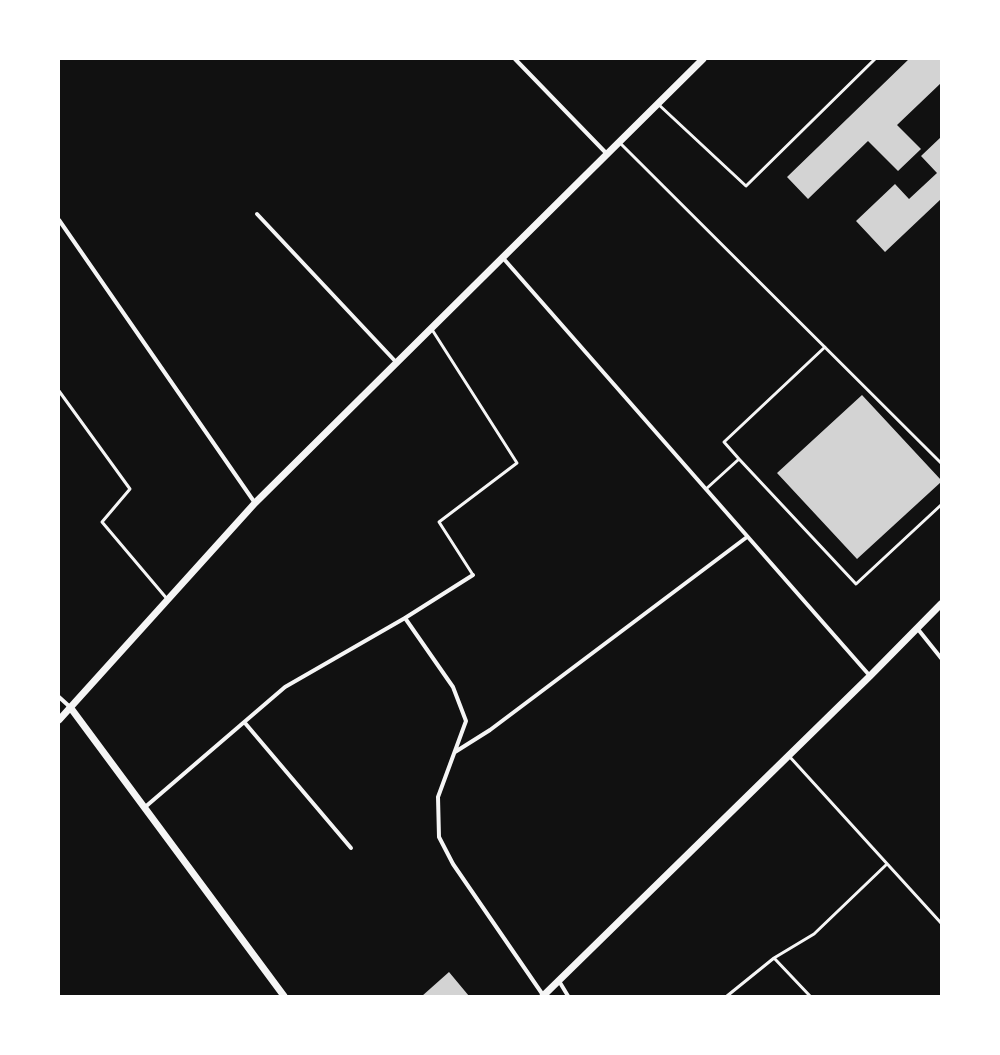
<!DOCTYPE html>
<style>
body{margin:0}
#map{position:relative;width:1000px;height:1055px;overflow:hidden;background:#111;font-family:"PT Sans",sans-serif}
canvas{display:block}
.frame{position:absolute;inset:0;border:60px solid #fff;pointer-events:none}
</style>
<div id="map">
<canvas width="1000" height="1055"></canvas>
<div class="frame"></div>
</div>
<script>
const g = document.querySelector('canvas').getContext('2d');
g.lineJoin = 'round';
function fill(path, color) {
  g.fillStyle = color;
  g.fill(path, 'evenodd');
}
function toPath(rows) {
  const path = new Path2D();
  for (const r of rows) {
    path.moveTo(r[0], r[1]);
    for (let i = 2; i < r.length; i += 2) path.lineTo(r[i], r[i + 1]);
  }
  return path;
}
function stroke(path, color, width, dash) {
  g.strokeStyle = color;
  g.lineWidth = width;
  g.lineCap = dash ? 'butt' : 'round';
  g.setLineDash(dash || []);
  g.stroke(path);
}
const building = toPath([
 [909,59,941,59,941,83,897,125,921,149,898,171,868,141,808,199,787,177],
 [941,137,941,199,885,252,856,221,895,184,909,199,937,173,921,156],
 [862,395,941,480,941,482,857,559,777,473],
 [449,972,469,996,422,996]
]);
const service = toPath([
 [658,104,746,186,875,59],
 [619,142,941,463],
 [431,328,517,463,439,522,473,575],
 [59,391,130,489,102,522,168,600],
 [739,459,724,442,825,347],
 [706,489,739,459,856,584,941,505],
 [789,756,941,923],
 [774,958,810,996],
 [727,996,774,958,814,934,887,864]
]);
const minor = toPath([
 [515,59,607,154],
 [257,214,396,362],
 [59,220,255,503],
 [503,258,870,676],
 [405,618,453,687,466,721,438,797,439,837,453,864,543,995],
 [917,628,941,658],
 [59,697,70,707],
 [245,723,351,848],
 [455,752,490,730,747,537],
 [144,808,285,687,405,618,473,575],
 [559,981,568,996]
]);
const tertiary = toPath([
 [70,707,284,996],
 [59,720,255,503,703,59],
 [543,996,870,676,941,604]
]);
fill(building, '#d3d3d3');
stroke(service, '#f5f5f5', 3);
stroke(minor, '#f5f5f5', 4);
stroke(tertiary, '#f5f5f5', 7);
</script>
